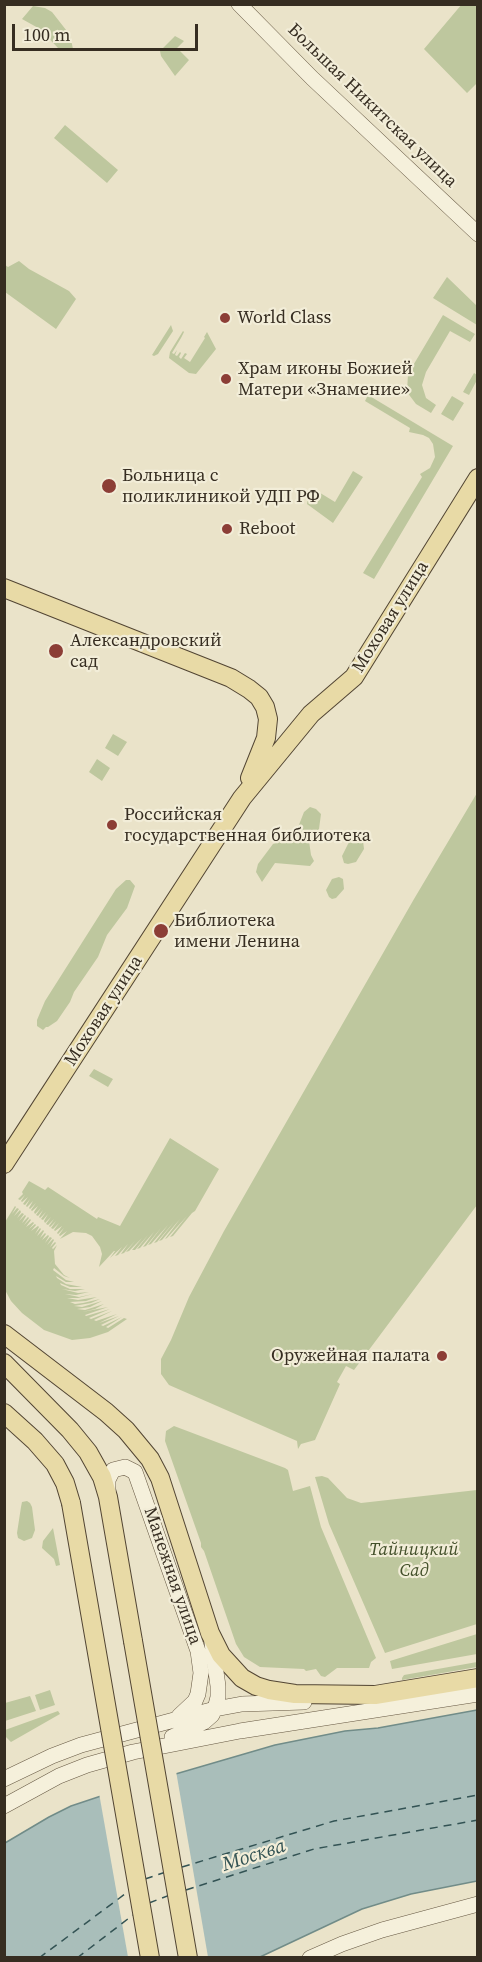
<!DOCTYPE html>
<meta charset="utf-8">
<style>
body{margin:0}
#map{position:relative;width:482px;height:1962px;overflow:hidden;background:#eae3c9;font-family:"Source Serif 4",serif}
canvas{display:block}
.frame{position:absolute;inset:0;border:6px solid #362d21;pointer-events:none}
.scale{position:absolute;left:12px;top:24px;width:186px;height:27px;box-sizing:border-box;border:3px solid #362d21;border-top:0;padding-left:8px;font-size:18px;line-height:21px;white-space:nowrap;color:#362d21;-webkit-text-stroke:4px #f2edd8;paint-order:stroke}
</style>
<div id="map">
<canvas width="482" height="1962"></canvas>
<div class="frame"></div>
<div class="scale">100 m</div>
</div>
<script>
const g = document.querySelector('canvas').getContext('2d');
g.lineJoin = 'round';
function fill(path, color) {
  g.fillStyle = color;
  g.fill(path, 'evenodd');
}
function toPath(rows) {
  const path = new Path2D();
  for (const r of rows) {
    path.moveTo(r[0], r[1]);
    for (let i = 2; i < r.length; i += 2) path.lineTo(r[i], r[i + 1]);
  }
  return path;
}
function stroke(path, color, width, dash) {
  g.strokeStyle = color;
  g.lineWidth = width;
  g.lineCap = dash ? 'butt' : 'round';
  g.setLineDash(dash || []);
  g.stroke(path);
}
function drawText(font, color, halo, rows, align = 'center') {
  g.font = font + ' "Source Serif 4",serif';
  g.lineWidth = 4.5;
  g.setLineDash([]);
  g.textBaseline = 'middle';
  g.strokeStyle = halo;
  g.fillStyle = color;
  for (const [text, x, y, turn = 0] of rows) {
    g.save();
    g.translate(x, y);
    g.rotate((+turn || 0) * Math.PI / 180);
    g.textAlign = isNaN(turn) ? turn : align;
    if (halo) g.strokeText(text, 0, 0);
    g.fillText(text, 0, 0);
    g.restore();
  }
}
const green = toPath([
 [462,4,477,5,477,83,467,93,424,49],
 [33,6,45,8,52,12,70,35,73,49,64,51,58,48,40,29,22,19],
 [175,36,184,41,177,48,189,60,175,76,161,56,160,51],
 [65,125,118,170,107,183,54,138],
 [19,261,29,269,69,291,76,299,56,329,5,292,5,265,8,267],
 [447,277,477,306,477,325,433,298],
 [443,315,475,334,470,342,450,331,426,372,422,385,426,398,436,405,431,413,416,404,407,392,408,374],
 [171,325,173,331,158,354,154,356,152,355],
 [183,331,184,332,181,338,172,353,174,354,177,350,175,355,177,356,180,352,181,353,179,357,181,359,185,353,187,354,184,358,190,362,205,338,204,337,207,332,216,349,196,374,189,373,169,358,170,352],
 [474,373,477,375,477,380,469,395,463,392],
 [368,395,453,446,374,579,363,573,422,477,420,474,430,468,435,457,433,444,429,438,423,435,409,432,410,428,365,401],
 [452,396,464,403,453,421,441,414],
 [353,471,363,477,333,523,307,504,309,493,312,488,335,502],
 [113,734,127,742,118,756,105,748],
 [97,759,110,768,102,781,89,772],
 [477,793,477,1205,354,1370,346,1366,337,1382,340,1384,315,1440,301,1444,298,1449,297,1441,169,1385,161,1374,161,1359,171,1340,189,1297,224,1231,414,899],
 [310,807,316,809,321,814,319,829,309,841,311,855,314,861,310,866,275,863,262,882,256,872,258,864,273,844,295,835,304,812],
 [356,837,363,841,364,849,356,862,348,864,344,863,342,856,349,842],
 [339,877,343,879,344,889,336,898,332,899,329,897,326,890,332,879],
 [126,880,130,880,135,886,127,908,107,935,98,957,74,992,70,1002,57,1021,48,1027,46,1027,43,1030,37,1026,37,1020,45,1001,116,889],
 [94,1069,113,1079,108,1087,89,1076],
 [170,1138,219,1169,195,1211,192,1213,173,1236,170,1237,187,1216,167,1238,165,1239,180,1219,162,1240,159,1241,174,1222,157,1242,154,1243,168,1225,151,1244,148,1245,161,1228,146,1246,143,1247,154,1232,140,1248,137,1249,148,1235,135,1250,132,1250,142,1238,129,1251,126,1252,135,1241,124,1253,121,1254,128,1244,118,1255,115,1256,122,1247,110,1258,115,1251,114,1251,99,1267,102,1254,100,1247,92,1236,86,1233,73,1232,60,1239,67,1231,60,1236,59,1235,64,1228,58,1234,57,1233,62,1226,55,1231,54,1230,59,1223,53,1229,51,1228,56,1221,50,1227,49,1226,54,1219,48,1225,46,1224,51,1217,45,1223,44,1221,48,1214,43,1220,41,1219,46,1212,40,1218,39,1217,43,1210,38,1216,36,1215,41,1208,35,1214,34,1212,38,1206,32,1211,31,1210,36,1203,30,1209,29,1208,33,1201,27,1207,26,1206,30,1199,25,1205,23,1204,28,1197,22,1202,21,1201,25,1195,20,1200,18,1199,23,1194,22,1192,29,1181,45,1190,48,1187,97,1219,98,1217,120,1226],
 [15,1206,16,1207,12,1214,17,1208,19,1209,14,1216,20,1210,21,1212,17,1218,22,1213,24,1214,19,1221,25,1215,26,1216,22,1223,28,1217,29,1218,24,1225,30,1219,31,1220,26,1227,33,1222,34,1223,29,1229,35,1224,36,1225,31,1231,38,1226,39,1227,35,1234,40,1228,41,1229,37,1236,43,1230,44,1231,40,1238,45,1233,46,1234,42,1240,48,1235,49,1236,45,1243,50,1237,52,1238,47,1245,53,1239,54,1240,50,1247,55,1242,56,1243,52,1248,53,1249,57,1245,54,1251,55,1264,64,1275,70,1278,64,1276,54,1268,53,1270,66,1280,74,1282,66,1282,56,1276,57,1278,66,1284,82,1287,70,1287,60,1283,61,1285,70,1289,85,1289,75,1291,62,1289,78,1293,89,1292,76,1295,65,1294,79,1297,93,1294,78,1298,67,1298,78,1300,97,1297,86,1301,70,1302,75,1304,83,1303,100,1299,91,1303,74,1306,82,1307,102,1301,90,1307,77,1309,85,1310,104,1304,95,1309,82,1312,108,1307,85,1315,86,1316,110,1309,89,1318,91,1319,112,1311,94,1320,96,1321,117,1314,99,1323,119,1316,101,1325,103,1326,122,1317,106,1327,108,1328,124,1318,127,1319,108,1332,90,1338,72,1340,44,1330,22,1313,11,1301,5,1290,5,1222],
 [174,1426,285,1468,288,1470,293,1491,310,1486,321,1527,376,1658,371,1662,369,1668,337,1668,325,1677,321,1676,316,1669,306,1671,304,1669,260,1667,244,1657,236,1644,204,1551,201,1547,201,1543,165,1441,166,1431],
 [322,1476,328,1478,347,1498,361,1503,477,1490,477,1624,385,1653,329,1524,315,1477],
 [27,1501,30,1503,32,1507,35,1530,32,1538,24,1541,18,1538,17,1533,21,1507,22,1502],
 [53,1528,60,1565,56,1566,54,1559,42,1548,43,1541],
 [477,1634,477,1654,392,1669,390,1661],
 [477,1662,477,1667,402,1680,402,1678,404,1675],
 [50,1690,55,1705,40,1710,35,1695],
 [30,1696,36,1711,5,1721,5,1703],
 [58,1711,60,1714,11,1742,5,1736,5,1730]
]);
const water = toPath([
 [477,1710,477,1881,411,1894,362,1909,260,1957,5,1958,5,1843,49,1817,71,1806,107,1794,275,1745,345,1731,378,1728,477,1710]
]);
const pier = toPath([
 [176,1771,208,1957,128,1957,99,1793]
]);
const ferry = toPath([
 [182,1867,334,1821,478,1795],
 [145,1879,166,1872],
 [186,1890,314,1849,478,1820],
 [149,1903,170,1895],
 [39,1958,129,1891],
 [77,1958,133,1915]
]);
const secondary = toPath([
 [239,4,312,78,478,234],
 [108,1494,108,1480,113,1470,125,1467,135,1472,198,1651,201,1673,198,1694,195,1701,179,1716],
 [172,1737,204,1722,212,1715,215,1709,218,1697,218,1686,212,1643],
 [4,1779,52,1756,81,1745,215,1709,242,1704,304,1702],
 [4,1806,59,1776,87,1765,133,1752,240,1731,478,1694],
 [310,1958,342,1944,382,1930,478,1904]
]);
const primary = toPath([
 [4,588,231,678,249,689,259,697,265,707,268,719,266,738,250,778],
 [4,1164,242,798,311,714,354,677,478,478],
 [4,1334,106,1412,126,1430,150,1459,160,1478,210,1633,221,1655,242,1678,256,1686,269,1690,295,1694,375,1695,478,1678],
 [4,1363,70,1430,88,1452,102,1477,108,1497,133,1641],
 [4,1413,35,1441,55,1464,65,1483,71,1503]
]);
const primaryBridge = toPath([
 [71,1503,150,1958],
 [133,1641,188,1958]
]);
const markers = [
 [225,318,6,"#8c3e36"],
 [226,379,6,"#8c3e36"],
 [109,486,8,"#8c3e36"],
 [227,529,6,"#8c3e36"],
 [56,651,8,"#8c3e36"],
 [112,825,6,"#8c3e36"],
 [161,931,8,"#8c3e36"],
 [442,1356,6,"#8c3e36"]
];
const streetNames = [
 ["Большая Никитская улица",372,106,44],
 ["Моховая улица",391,617,-58],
 ["Моховая улица",104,1011,-57],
 ["Манежная улица",172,1576,71]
];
const poiNames = [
 ["World Class",237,318],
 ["Храм иконы Божией",238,369],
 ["Матери «Знамение»",238,390],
 ["Больница с",122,476],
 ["поликлиникой УДП РФ",122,497],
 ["Reboot",239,529],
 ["Александровский",70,641],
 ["сад",70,662],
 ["Российская",124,815],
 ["государственная библиотека",124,836],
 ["Библиотека",174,921],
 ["имени Ленина",174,942],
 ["Оружейная палата",430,1356,"right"]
];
const parkNames = [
 ["Тайницкий",414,1550],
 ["Сад",414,1571]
];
const waterNames = [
 ["Москва",254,1856,-18]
];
fill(green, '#bec79e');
fill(water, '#a9beba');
stroke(water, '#718c88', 1.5);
fill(pier, '#eae3c9');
stroke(ferry, '#335354', 1.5, [8, 6]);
stroke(secondary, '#665843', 16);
stroke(primary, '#524533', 20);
stroke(secondary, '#f5f0db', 15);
stroke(primary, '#e8daa6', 18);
stroke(primaryBridge, '#524533', 20, []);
stroke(primaryBridge, '#e8daa6', 18);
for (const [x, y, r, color] of markers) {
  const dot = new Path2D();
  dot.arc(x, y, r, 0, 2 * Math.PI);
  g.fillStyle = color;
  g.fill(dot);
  stroke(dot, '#f2edd8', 2);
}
drawText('18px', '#362d21', '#f2edd8', streetNames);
drawText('18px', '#362d21', '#f2edd8', poiNames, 'left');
drawText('italic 18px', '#43502a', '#f2edd8', parkNames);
drawText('italic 20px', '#335354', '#f2edd8', waterNames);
</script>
